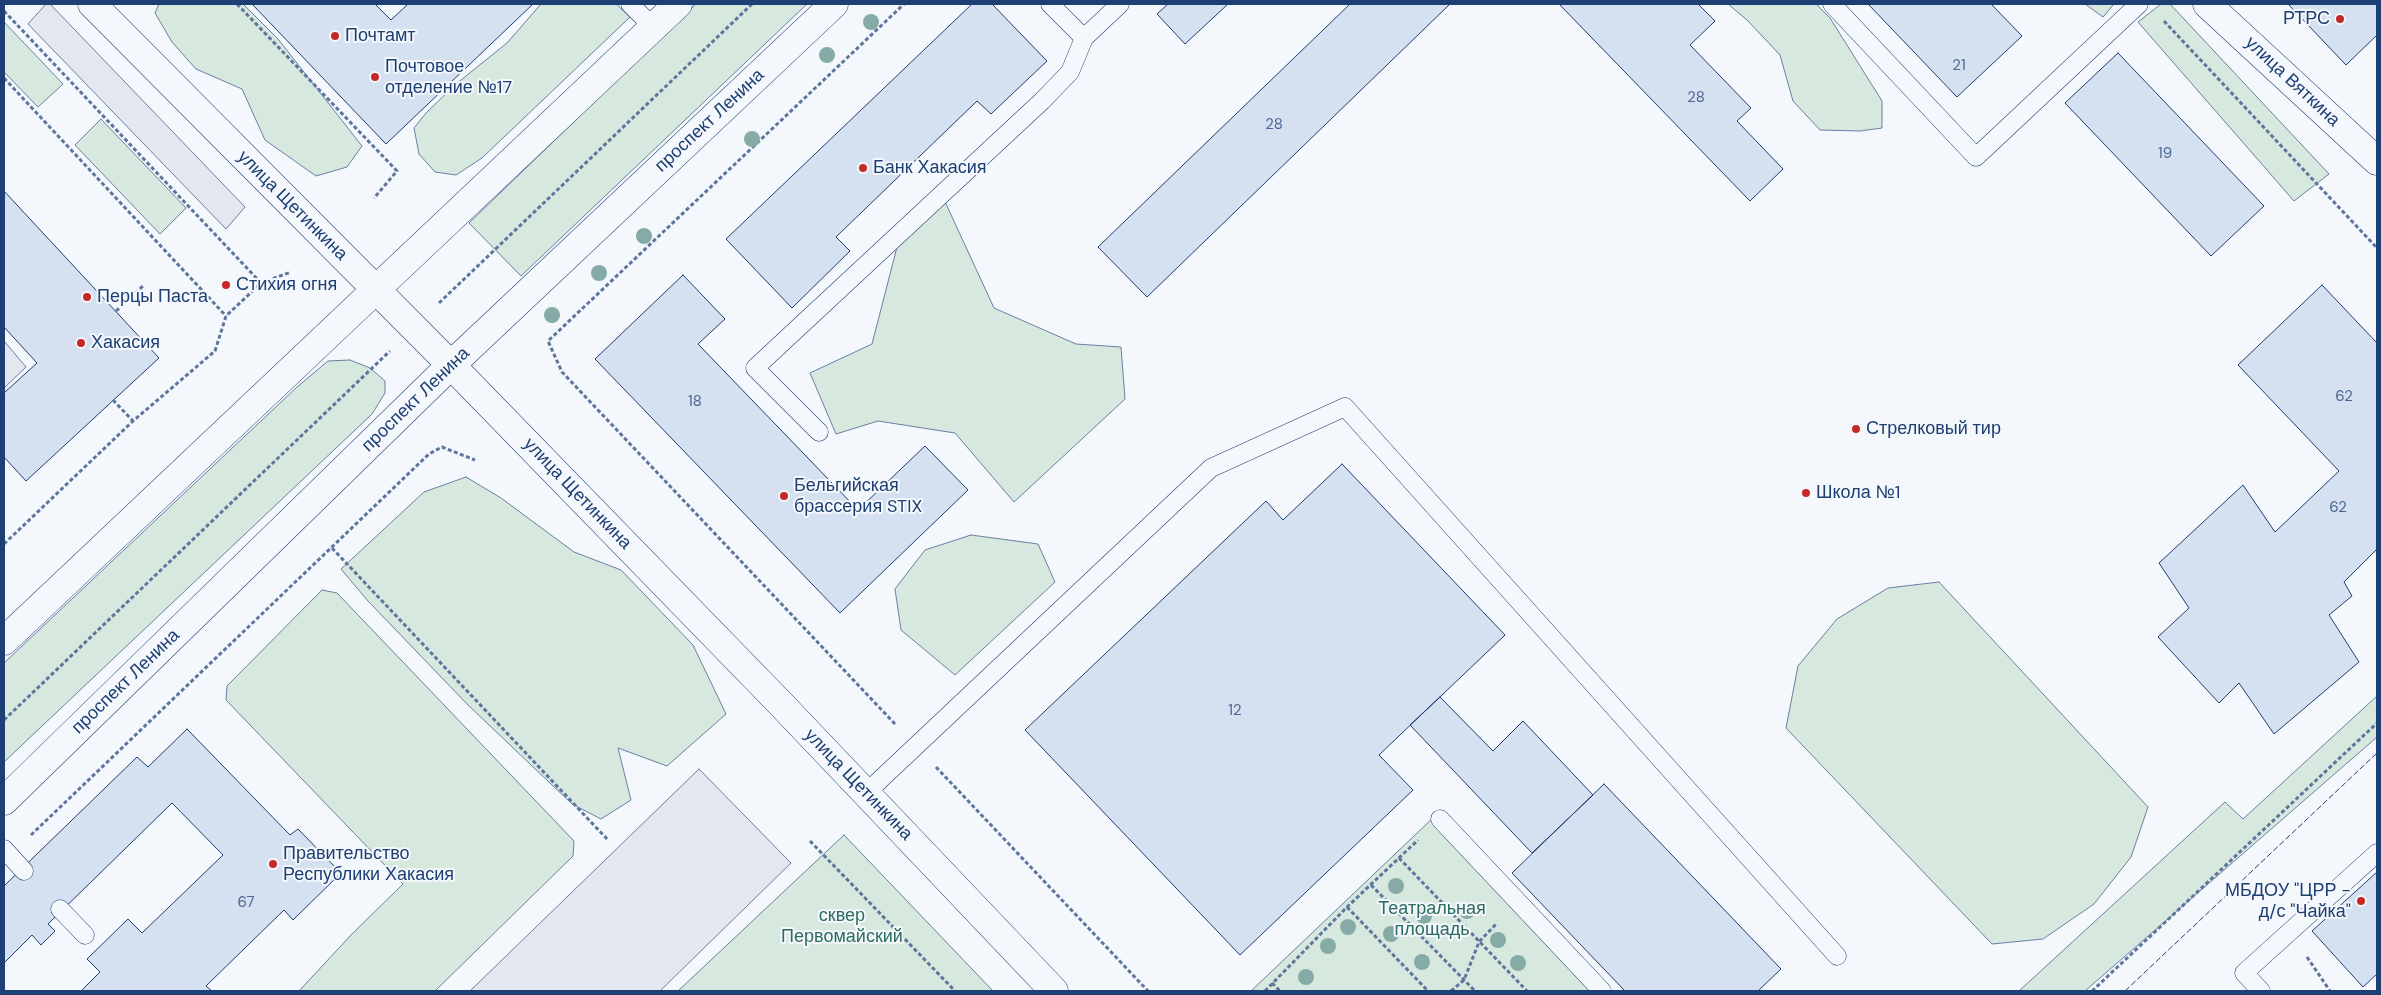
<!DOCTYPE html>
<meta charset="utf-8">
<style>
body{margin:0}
#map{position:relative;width:2381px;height:995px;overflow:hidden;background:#f4f7fb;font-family:"DM Sans",sans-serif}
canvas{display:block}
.frame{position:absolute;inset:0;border:5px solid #1d3f73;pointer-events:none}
</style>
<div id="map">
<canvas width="2381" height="995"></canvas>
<div class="frame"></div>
</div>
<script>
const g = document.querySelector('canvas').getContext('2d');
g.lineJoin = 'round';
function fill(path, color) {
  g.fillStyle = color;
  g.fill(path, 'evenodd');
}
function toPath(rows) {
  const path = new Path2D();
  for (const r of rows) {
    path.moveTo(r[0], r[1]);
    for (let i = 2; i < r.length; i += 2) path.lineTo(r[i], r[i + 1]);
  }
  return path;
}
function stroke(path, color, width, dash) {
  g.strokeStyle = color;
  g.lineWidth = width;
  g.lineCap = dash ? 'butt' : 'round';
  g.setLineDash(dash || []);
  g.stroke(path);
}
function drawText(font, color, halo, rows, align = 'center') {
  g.font = font + ' "DM Sans",sans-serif';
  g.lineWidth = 4;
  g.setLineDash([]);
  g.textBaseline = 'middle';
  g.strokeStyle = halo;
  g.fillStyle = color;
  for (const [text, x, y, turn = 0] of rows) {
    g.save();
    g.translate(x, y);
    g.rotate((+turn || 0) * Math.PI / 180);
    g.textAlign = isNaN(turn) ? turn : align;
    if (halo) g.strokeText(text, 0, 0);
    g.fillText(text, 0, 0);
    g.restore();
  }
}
const green = toPath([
 [159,4,243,4,278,39,362,146,347,167,316,176,265,140,242,89,196,69,172,42,155,13,159,4],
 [541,4,616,4,630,17,482,158,456,175,435,172,419,154,414,128,426,113,456,84,507,43,541,4],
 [696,4,807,4,521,276,469,223,696,4],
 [1728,4,1816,4,1830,18,1882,101,1882,128,1860,131,1820,130,1793,101,1780,55,1747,20,1728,4],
 [2085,4,2114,4,2103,17,2085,4],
 [2161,4,2170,4,2329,174,2294,201,2138,22,2161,4],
 [4,22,63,84,38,107,4,72,4,22],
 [101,119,186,208,160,234,75,145,101,119],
 [941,193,994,308,1076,344,1121,347,1125,399,1014,502,955,433,878,421,836,434,810,373,872,344,897,247,941,193],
 [350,360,370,368,385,381,385,393,372,414,4,762,4,663,297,387,328,361,350,360],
 [466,477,501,498,574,552,621,570,693,645,726,714,667,766,618,748,631,800,601,819,572,804,467,704,368,601,341,569,424,492,466,477],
 [971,535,1038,544,1055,582,955,675,901,630,895,589,925,550,971,535],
 [1939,582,2148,807,2131,857,2094,904,2043,939,1992,944,1786,728,1798,666,1837,619,1888,588,1939,582],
 [322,590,337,593,574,841,573,856,435,991,299,991,351,935,403,884,226,700,227,686,322,590],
 [2377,696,2377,737,2085,991,2019,991,2225,802,2243,819,2377,696],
 [1434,817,1599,991,1251,991,1434,817],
 [844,835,993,991,678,991,844,835]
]);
const parking = toPath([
 [46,4,50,4,245,207,226,229,28,24,46,4],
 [4,341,26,367,4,388,4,341],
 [699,769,791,863,660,991,470,991,699,769]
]);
const building = toPath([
 [252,4,375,4,391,20,408,4,533,4,386,144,252,4],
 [972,4,992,4,1047,61,991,114,977,101,836,237,850,251,792,308,726,239,972,4],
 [1168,4,1228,4,1185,44,1157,14,1168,4],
 [1350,4,1450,4,1147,297,1098,247,1350,4],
 [1559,4,1698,4,1715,21,1690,45,1751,108,1737,121,1783,169,1750,201,1559,4],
 [1868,4,1991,4,2022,36,1957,97,1868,4],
 [2288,4,2377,4,2377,35,2346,65,2288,4],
 [2118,53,2264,206,2211,256,2065,103,2118,53],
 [4,191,159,358,26,481,4,457,4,393,37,363,4,327,4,191],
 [683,275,725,319,698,344,858,510,925,446,968,490,840,613,595,359,683,275],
 [2322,285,2377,343,2377,549,2344,582,2352,596,2329,615,2359,662,2274,734,2239,683,2219,703,2158,637,2189,608,2159,563,2243,485,2275,532,2339,471,2238,365,2322,285],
 [1342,464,1505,635,1379,755,1413,790,1240,955,1025,730,1266,501,1283,520,1342,464],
 [1440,697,1493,751,1523,721,1593,795,1532,853,1410,725,1440,697],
 [187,729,290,835,298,829,341,873,293,920,284,910,206,986,212,991,81,991,100,972,87,959,128,919,142,933,223,855,172,803,48,924,55,931,41,945,32,935,4,963,4,886,137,757,148,767,187,729],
 [1604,784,1781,969,1758,991,1625,991,1512,873,1604,784],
 [2377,872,2377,974,2363,987,2312,931,2377,872]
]);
const path = toPath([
 [237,4,397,171,374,198],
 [4,11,261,283],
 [2164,21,2377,248],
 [4,78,226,316],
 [439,303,752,4],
 [116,311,143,286],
 [113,400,133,421],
 [4,544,133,421,215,351,226,316,261,283,291,272],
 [332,548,608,840],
 [4,720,390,351],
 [895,724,562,372,548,341,904,4],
 [936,767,1148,991],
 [31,835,429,454,442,447,475,460],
 [810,841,955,991],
 [1399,858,1527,991],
 [1371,885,1475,991],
 [1347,907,1428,991],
 [2307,957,2330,991],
 [1272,983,1280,991],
 [1265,991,1347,907,1418,840],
 [1451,991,1464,980,1479,942,1497,923],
 [2092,991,2377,723]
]);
const lane = toPath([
 [630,4,653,27],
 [1050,4,1084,38,1120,4],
 [1832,4,1976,157,2139,4],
 [819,432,755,368,1042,101,1070,72,1084,38],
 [866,793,1211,468,1345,407,1837,956],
 [1440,819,1602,991],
 [4,849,24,871],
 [60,909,85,935],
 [2261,991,2244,973,2377,853]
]);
const street = toPath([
 [2207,4,2377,161],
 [4,641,678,4],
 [4,801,451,365,834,4]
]);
const primary = toPath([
 [92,4,451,365,780,703,1054,991]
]);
const fence = toPath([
 [2125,991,2377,753]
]);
const trees = [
 [871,22],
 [827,55],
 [752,139],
 [644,236],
 [599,273],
 [552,315],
 [1396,886],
 [1467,911],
 [1424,916],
 [1348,927],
 [1391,934],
 [1498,940],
 [1328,946],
 [1422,962],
 [1518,963],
 [1306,977]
];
const markers = [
 [2340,19,5,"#c62828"],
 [335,36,5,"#c62828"],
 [375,77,5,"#c62828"],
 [863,168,5,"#c62828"],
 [226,285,5,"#c62828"],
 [87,297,5,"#c62828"],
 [81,343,5,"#c62828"],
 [1856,429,5,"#c62828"],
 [1806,493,5,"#c62828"],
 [784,496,5,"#c62828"],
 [273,864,5,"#c62828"],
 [2361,901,5,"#c62828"]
];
const numberNames = [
 ["21",1959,66],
 ["28",1696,98],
 ["28",1274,125],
 ["19",2165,154],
 ["62",2344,397],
 ["18",695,402],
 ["62",2338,508],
 ["12",1235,711],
 ["67",246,903]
];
const poiNames = [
 ["РТРС",2330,19,"right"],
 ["Почтамт",345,36],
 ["Почтовое",385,67],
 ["отделение №17",385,88],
 ["Банк Хакасия",873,168],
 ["Стихия огня",236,285],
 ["Перцы Паста",97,297],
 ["Хакасия",91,343],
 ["Стрелковый тир",1866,429],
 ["Бельгийская",794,486],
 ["брассерия STIX",794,507],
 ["Школа №1",1816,493],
 ["Правительство",283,854],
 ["Республики Хакасия",283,875],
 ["МБДОУ \"ЦРР -",2351,891,"right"],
 ["д/с \"Чайка\"",2351,912,"right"]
];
const streetNames = [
 ["улица Вяткина",2292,82,43],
 ["проспект Ленина",710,121,-43],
 ["улица Щетинкина",292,206,45],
 ["проспект Ленина",416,400,-44],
 ["улица Щетинкина",577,494,46],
 ["проспект Ленина",126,682,-44],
 ["улица Щетинкина",858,785,46]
];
const parkNames = [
 ["Театральная",1432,909],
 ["площадь",1432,930],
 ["сквер",842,916],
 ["Первомайский",842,937]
];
fill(green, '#d7e8df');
stroke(green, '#687fa3', 1);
fill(parking, '#e3e8f0');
stroke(parking, '#687fa3', 1);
fill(building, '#d5e0f0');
stroke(building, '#1d3f73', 1);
stroke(lane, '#1d3f73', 19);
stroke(street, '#1d3f73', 29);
stroke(primary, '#1d3f73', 29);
stroke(path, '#5e769c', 3, [4, 2.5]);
stroke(lane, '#f4f7fb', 18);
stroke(street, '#f4f7fb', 28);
stroke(primary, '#f4f7fb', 28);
stroke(fence, '#1d3f73', 1, [6, 2.5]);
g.fillStyle = '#86aba6';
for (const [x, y] of trees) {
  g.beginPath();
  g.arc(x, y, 8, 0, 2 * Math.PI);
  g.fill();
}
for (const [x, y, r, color] of markers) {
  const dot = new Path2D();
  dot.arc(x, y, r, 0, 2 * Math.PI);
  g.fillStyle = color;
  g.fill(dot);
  stroke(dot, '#f4f7fb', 2);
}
drawText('15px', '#4b6792', null, numberNames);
drawText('18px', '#1d3f73', '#f4f7fb', poiNames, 'left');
drawText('18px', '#1d3f73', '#f4f7fb', streetNames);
drawText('18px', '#2c6c60', '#f4f7fb', parkNames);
</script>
